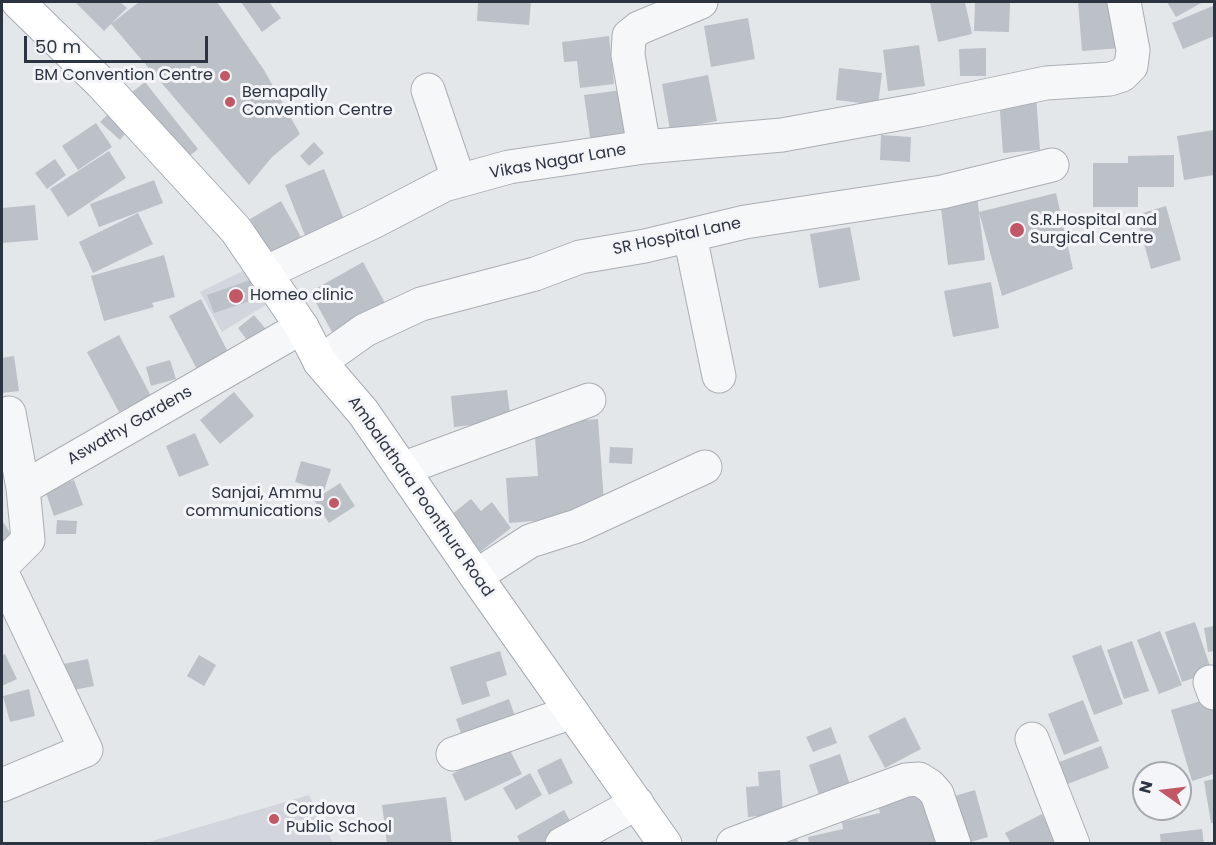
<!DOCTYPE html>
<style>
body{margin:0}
#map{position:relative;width:1216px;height:845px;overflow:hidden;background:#e4e7ea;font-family:Poppins,sans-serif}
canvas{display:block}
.frame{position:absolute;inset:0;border:3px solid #2d3441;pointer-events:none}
.north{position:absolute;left:1132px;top:761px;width:60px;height:60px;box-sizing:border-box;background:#f4f5f8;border:2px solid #a4a8af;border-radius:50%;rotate:284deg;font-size:16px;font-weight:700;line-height:24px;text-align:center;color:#2d3441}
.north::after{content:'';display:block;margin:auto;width:21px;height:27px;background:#c25766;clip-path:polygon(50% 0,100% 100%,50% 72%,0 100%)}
.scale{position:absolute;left:24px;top:36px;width:184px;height:27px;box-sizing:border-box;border:3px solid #2d3441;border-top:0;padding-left:8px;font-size:18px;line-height:21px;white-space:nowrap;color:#2d3441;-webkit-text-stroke:4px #f4f5f8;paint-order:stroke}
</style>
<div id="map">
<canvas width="1216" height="845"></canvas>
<div class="frame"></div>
<div class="north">N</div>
<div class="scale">50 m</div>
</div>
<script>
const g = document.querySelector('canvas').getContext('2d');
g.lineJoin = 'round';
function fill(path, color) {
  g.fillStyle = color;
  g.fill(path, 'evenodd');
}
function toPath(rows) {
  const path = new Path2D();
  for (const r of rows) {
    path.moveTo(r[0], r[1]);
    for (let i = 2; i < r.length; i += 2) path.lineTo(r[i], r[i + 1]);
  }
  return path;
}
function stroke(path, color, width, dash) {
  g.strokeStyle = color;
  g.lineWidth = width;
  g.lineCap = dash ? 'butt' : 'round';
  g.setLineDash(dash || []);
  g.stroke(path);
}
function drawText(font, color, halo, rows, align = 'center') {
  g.font = font + ' Poppins,sans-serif';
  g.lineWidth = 6;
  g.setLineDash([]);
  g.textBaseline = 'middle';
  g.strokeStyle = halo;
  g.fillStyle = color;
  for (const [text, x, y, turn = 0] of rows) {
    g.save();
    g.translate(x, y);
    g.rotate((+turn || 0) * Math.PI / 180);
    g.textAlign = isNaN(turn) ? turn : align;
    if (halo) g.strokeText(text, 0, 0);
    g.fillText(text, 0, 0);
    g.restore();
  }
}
const built = toPath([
 [251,267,272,301,222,332,200,292],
 [309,795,333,843,145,843]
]);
const building = toPath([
 [75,2,120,2,127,8,104,31],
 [139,2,217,2,264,70,300,134,272,157,249,185,111,24],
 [241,2,269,2,281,18,262,32],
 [478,2,531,2,529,25,477,21],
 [930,2,965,2,972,34,938,42],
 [975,2,1010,2,1009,32,974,31],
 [1078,2,1117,2,1121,48,1082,51],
 [1167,2,1203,2,1176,17],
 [1213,6,1214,36,1183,49,1172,23],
 [748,18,755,59,711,67,704,26],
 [609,36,614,84,580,88,577,61,564,62,562,42],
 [919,45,925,86,888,91,883,50],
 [986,48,986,76,960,76,959,49],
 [839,68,882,73,878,105,836,100],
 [708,75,717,121,670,130,662,84],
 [145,82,198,149,181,163,127,96],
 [622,90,629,138,591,144,584,95],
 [1036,95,1040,150,1003,153,999,98],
 [109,113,128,130,120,140,100,122],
 [96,123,112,147,78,170,62,146],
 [1214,130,1214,175,1184,180,1177,136],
 [881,135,911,137,910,162,880,160],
 [314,142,324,153,309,166,300,156],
 [109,151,126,178,68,217,50,189],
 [1174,155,1174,187,1138,187,1138,207,1093,207,1093,163,1128,163,1128,156],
 [55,159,66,175,47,189,35,173],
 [324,169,345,222,306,238,285,185],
 [154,180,163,203,99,227,90,204],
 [1056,193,1073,269,1002,296,979,212],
 [977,196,985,260,948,265,940,200],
 [281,201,307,248,276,266,250,219],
 [35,205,38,240,2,243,2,208],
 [1166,206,1181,260,1151,269,1136,215],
 [138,213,153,244,93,273,79,242],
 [850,227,860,280,819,288,810,234],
 [164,255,175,297,152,303,154,307,104,321,91,276],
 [363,262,385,303,332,332,310,292],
 [250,280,256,299,214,313,207,295],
 [991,282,999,328,953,337,944,291],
 [201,299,231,358,200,375,169,316],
 [254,315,270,334,253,348,238,328],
 [119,335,151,396,119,412,87,352],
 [14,356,19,391,2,393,2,358],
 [170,360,176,379,151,386,146,367],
 [507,390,511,421,454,427,451,396],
 [234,392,254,416,220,444,200,420],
 [598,419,604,502,583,504,584,517,509,523,506,478,538,476,534,424],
 [195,433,209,465,179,477,166,446],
 [610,447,633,448,632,464,609,463],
 [301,461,331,469,324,491,295,482],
 [74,480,83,505,54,516,45,490],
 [340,483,355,506,329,523,314,500],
 [471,499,481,511,492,502,511,528,480,552,451,515],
 [2,520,12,536,2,543],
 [57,520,77,521,76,534,56,534],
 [1195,622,1212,672,1182,682,1165,632],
 [1214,626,1214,651,1208,652,1204,628],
 [1160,631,1182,685,1159,694,1137,640],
 [1132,641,1149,691,1124,699,1107,650],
 [1101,645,1123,704,1094,715,1072,656],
 [500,651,507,675,486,682,490,696,462,705,450,667],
 [5,654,17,679,2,686,2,655],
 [199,655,216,665,204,686,187,676],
 [88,659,94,686,68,691,63,664],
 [29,689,35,716,10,722,3,696],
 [1211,698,1214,711,1214,774,1192,781,1171,710],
 [509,699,517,722,464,742,456,719],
 [1083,700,1099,741,1064,755,1048,714],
 [905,717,921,749,885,768,868,736],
 [831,727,837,743,813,752,806,737],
 [508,746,522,774,465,801,452,774],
 [1101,746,1109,768,1065,785,1057,763],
 [840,754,850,785,819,795,809,765],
 [561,758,573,783,549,795,537,770],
 [780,770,783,814,748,817,746,787,759,786,758,772],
 [530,773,542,795,516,810,503,788],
 [1214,779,1214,823,1211,823,1204,781],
 [975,790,988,837,964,844,948,798],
 [924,793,936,844,809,844,808,837,843,829,842,822,880,813,878,804],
 [446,797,452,844,387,844,382,805],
 [564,810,574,828,547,844,521,844,517,836],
 [1042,814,1056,842,1011,844,1005,833],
 [1202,829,1204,844,1161,844,1160,834],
 [796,836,799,844,778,844]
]);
const minor = toPath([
 [428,90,459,181],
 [644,147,782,135,919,110,1046,83,1110,79,1122,75,1131,66,1133,50,1124,2],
 [690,236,719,376],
 [265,273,373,222,444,185,509,167,644,147,628,55,629,36,639,28,701,2],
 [320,362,365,330,421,304,535,274,580,257,645,246,745,222,942,192,1052,165],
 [9,413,23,488,302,327],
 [402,469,589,400],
 [2,566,28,540,23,488],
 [2,573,86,750,2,785],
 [476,576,530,541,577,526,705,467],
 [1210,682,1214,693],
 [1032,739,1073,844],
 [453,754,572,712],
 [562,844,637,803],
 [733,844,906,780,919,779,930,786,937,794,954,844]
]);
const major = toPath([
 [18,2,102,84,236,230,302,327,320,362,363,412,485,589,665,844]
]);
const markers = [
 [225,76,6,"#c25766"],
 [230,102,6,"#c25766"],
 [1017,230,8,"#c25766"],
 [236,296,8,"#c25766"],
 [334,503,6,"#c25766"],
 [274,819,6,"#c25766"]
];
const poiNames = [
 ["BM Convention Centre",213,76,"right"],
 ["Bemapally",242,93],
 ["Convention Centre",242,111],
 ["S.R.Hospital and",1030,221],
 ["Surgical Centre",1030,239],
 ["Homeo clinic",250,296],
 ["Sanjai, Ammu",322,494,"right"],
 ["communications",322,512,"right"],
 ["Cordova",286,810],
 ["Public School",286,828]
];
const streetNames = [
 ["Vikas Nagar Lane",558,162,-10],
 ["SR Hospital Lane",677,237,-12],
 ["Aswathy Gardens",130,426,-30],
 ["Ambalathara Poonthura Road",420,497,55]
];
fill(built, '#d2d6dc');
fill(building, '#bcc0c7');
stroke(minor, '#a9aeb4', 35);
stroke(major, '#a4abb5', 35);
stroke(minor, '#f6f7f9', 33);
stroke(major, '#fff', 33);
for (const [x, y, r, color] of markers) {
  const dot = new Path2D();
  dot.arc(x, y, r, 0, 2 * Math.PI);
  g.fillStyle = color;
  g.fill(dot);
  stroke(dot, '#f4f5f8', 2);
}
drawText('16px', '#2d3441', '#f4f5f8', poiNames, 'left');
drawText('16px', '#2d3441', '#f4f5f8', streetNames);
</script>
